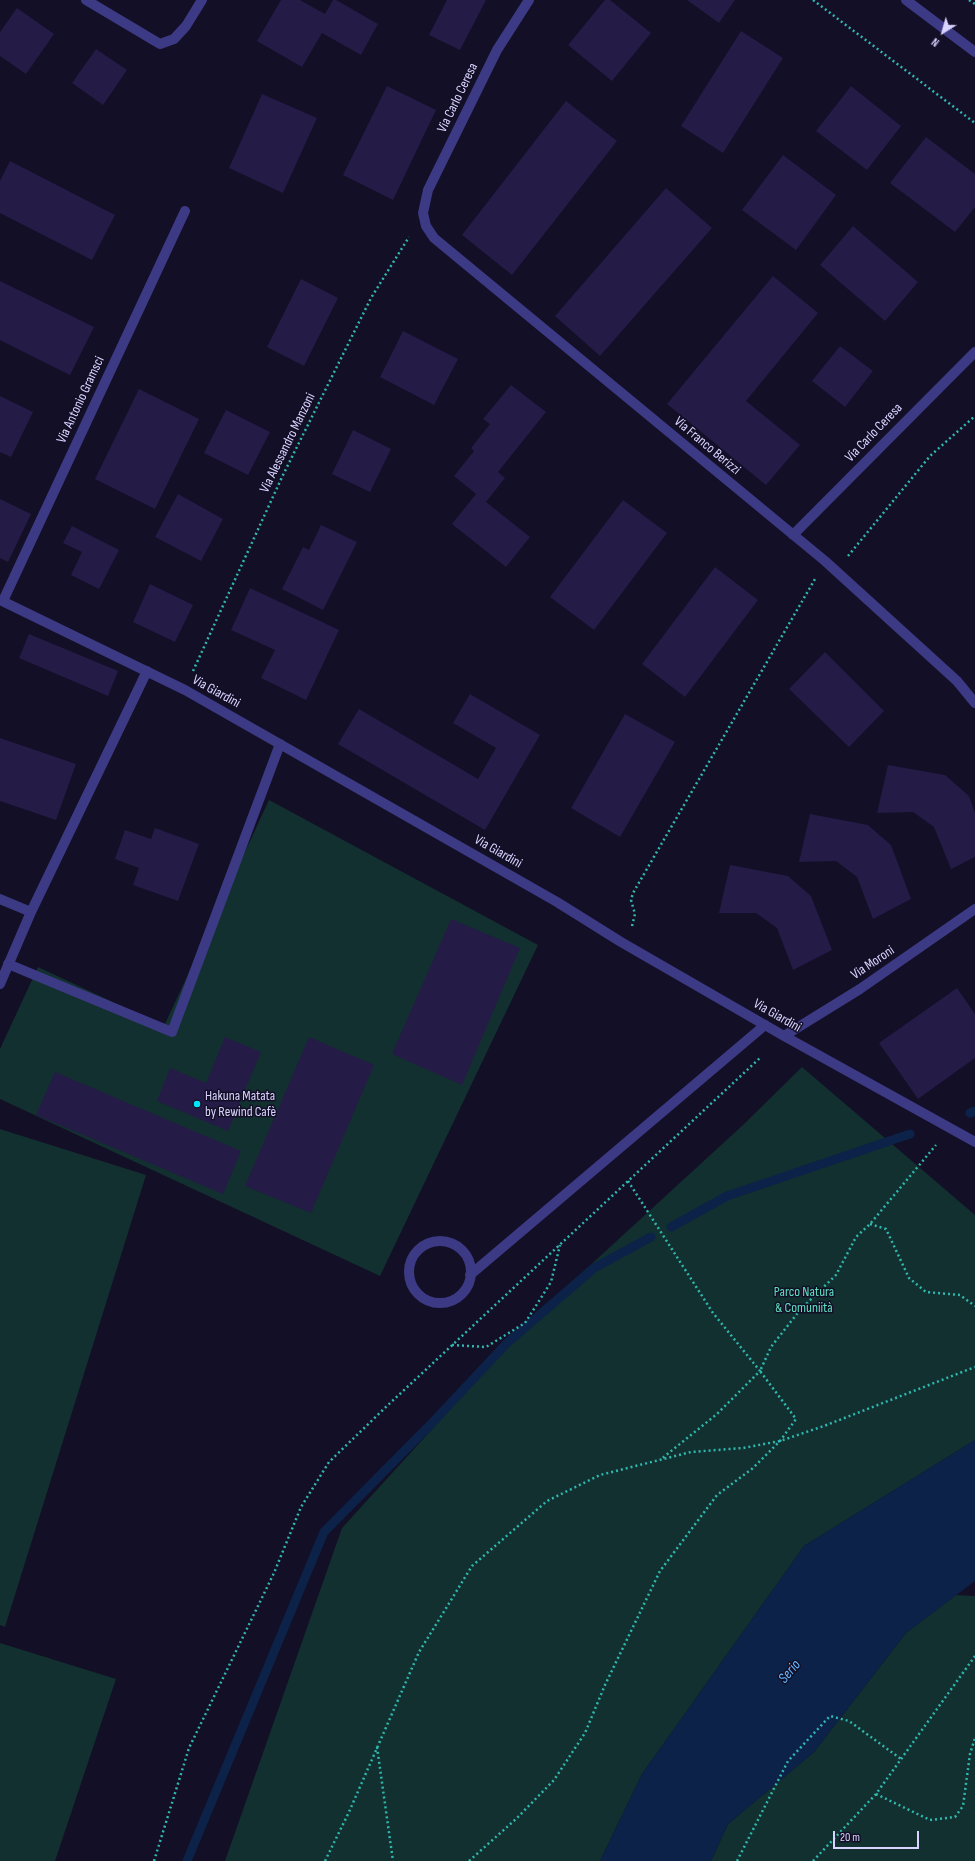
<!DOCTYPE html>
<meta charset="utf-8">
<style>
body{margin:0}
#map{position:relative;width:975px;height:1861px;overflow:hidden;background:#130f26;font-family:"Sofia Sans Condensed",sans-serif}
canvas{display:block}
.north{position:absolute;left:923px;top:12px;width:40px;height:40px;-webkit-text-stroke:3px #130f26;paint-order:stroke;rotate:217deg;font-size:11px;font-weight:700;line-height:16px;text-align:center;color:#d9d4ff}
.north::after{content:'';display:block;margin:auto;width:14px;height:18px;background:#d9d4ff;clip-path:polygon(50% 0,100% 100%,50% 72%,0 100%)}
.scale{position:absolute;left:833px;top:1831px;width:86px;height:18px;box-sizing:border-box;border:2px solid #d9d4ff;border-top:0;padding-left:5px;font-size:12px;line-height:14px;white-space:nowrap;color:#d9d4ff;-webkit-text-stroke:3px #130f26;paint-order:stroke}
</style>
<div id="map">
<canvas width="975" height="1861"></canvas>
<div class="north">N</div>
<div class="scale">20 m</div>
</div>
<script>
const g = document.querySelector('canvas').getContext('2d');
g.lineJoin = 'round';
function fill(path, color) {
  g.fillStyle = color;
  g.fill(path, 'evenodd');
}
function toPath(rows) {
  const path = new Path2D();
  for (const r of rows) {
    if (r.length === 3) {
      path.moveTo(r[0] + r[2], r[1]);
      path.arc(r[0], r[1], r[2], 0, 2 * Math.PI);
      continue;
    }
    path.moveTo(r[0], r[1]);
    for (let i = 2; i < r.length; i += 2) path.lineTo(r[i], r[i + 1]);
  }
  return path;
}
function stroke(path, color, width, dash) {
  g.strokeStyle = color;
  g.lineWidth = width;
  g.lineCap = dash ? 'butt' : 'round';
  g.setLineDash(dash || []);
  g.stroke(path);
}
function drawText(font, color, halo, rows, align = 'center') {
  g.font = font + ' "Sofia Sans Condensed",sans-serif';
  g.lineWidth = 3;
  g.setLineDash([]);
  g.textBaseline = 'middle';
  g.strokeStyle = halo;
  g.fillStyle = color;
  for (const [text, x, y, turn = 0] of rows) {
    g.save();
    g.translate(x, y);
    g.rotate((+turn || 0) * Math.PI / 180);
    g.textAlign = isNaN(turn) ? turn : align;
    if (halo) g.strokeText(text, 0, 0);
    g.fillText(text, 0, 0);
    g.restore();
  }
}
const green = toPath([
 [269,800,538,945,380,1276,0,1099,0,1049,38,967,164,1026],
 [802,1067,975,1215,975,1440,804,1546,642,1774,600,1861,225,1861,342,1528,537,1314,743,1125],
 [0,1129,146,1175,5,1627,0,1625],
 [956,1595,975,1596,975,1861,711,1861,728,1824,814,1752,906,1633],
 [0,1643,116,1679,55,1861,0,1861]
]);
const water = toPath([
 [975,1440,975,1581,906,1633,814,1752,728,1824,711,1861,600,1861,642,1774,804,1546]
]);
const stream = toPath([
 [970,1113,975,1111],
 [671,1227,727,1196,910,1134],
 [187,1861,324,1532,431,1424,507,1343,594,1268,651,1237]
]);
const building = toPath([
 [281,0,300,0,325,14,333,0,336,0,378,24,361,55,322,33,302,67,257,41],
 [447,0,486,0,460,50,429,35],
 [605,0,610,0,651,33,612,81,568,45],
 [687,0,735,0,719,23],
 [17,8,54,34,26,74,0,56,0,32],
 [741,31,783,58,723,153,681,126],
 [96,49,127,70,103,105,72,83],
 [387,86,436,110,393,200,343,175],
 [851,86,901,126,867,170,816,131],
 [262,94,317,118,283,193,229,168],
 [566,101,617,141,512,275,462,235],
 [926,137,975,174,975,207,955,232,890,183],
 [783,155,836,195,796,250,742,210],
 [10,161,115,215,92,260,0,213,0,181],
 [666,188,712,228,600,356,555,316],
 [853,226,918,282,885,321,820,265],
 [773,276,818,313,746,401,800,445,766,485,667,404],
 [301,279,338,298,304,366,267,347],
 [0,281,94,327,70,375,0,340],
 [403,331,458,359,434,405,380,377],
 [840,346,873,371,845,407,812,381],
 [511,385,546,412,498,472,505,478,486,502,530,537,506,567,452,524,476,494,454,476,474,451,471,448,490,424,483,419],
 [139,389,199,419,155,509,95,479],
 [0,396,33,412,11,457,0,452],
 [226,410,270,432,248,475,204,453],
 [353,430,391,449,370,492,332,474],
 [178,494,223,519,201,561,155,537],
 [0,499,31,514,8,562,0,558],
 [623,500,667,533,594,630,550,597],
 [321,525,357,542,323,610,282,589,303,547,309,550],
 [72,526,119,550,99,589,71,575,82,552,63,543],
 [715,567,758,600,685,697,642,664],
 [150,584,193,605,175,642,133,622],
 [250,588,339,630,306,700,261,678,275,650,231,630],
 [29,634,118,671,108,696,19,658],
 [825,652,884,711,849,747,789,689],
 [470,694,540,735,485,830,338,744,359,709,478,779,496,748,453,723],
 [625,714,675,742,620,837,571,808],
 [0,738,76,764,56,820,0,801],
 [888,765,945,775,969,796,975,813,975,857,951,869,934,827,913,812,877,813],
 [810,814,868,825,891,845,911,899,873,919,857,877,836,861,799,862],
 [155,828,199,844,178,901,133,885,139,868,115,859,125,830,151,839],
 [730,865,788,876,811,896,832,950,793,970,777,928,756,913,719,913],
 [451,919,520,948,462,1085,392,1054],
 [957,988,975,1014,975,1058,918,1099,879,1043],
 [225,1037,261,1052,228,1131,157,1101,170,1068,206,1083],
 [309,1037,374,1065,311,1213,245,1186],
 [55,1072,241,1151,223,1194,36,1115]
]);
const path = toPath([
 [813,0,975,123],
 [969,0,975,4],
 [848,556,930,456,975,416],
 [193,671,283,475,371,298,409,237],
 [632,926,635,914,631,900,633,893,815,579],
 [628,1181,713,1313,760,1371,717,1414,660,1460],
 [870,1224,886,1229,909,1278,926,1292,960,1295,975,1306],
 [452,1345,486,1347,525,1323,551,1282,560,1245],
 [377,1747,393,1861],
 [876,1794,930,1820,955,1817,963,1806,970,1754,975,1738],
 [154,1861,189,1748,274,1573,301,1507,329,1462,388,1405,761,1057],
 [325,1861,349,1812,419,1652,472,1566,547,1501,600,1475,691,1452,743,1448,780,1441,824,1426,975,1367],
 [469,1861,516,1819,554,1780,585,1733,605,1685,660,1571,717,1495,753,1468,780,1441,796,1419,760,1371,771,1347,800,1310,836,1275,856,1237,870,1224,936,1145],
 [737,1861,788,1761,830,1716,849,1721,901,1759],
 [813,1861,876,1794,975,1656]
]);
const service = toPath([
 [8,964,172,1032,280,744],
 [440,1272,31],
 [470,1275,765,1025]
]);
const minor = toPath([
 [86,0,160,44,174,39,186,26,202,0],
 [529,0,497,50,428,190,423,213,426,226,434,238,825,561,957,681,975,703],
 [906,0,975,52],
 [793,535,975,352],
 [0,600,185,690,557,902,621,942,784,1036,975,1142],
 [3,601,185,211],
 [0,899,31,912],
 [0,984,31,912,147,671],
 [784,1036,860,989,975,909]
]);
const markers = [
 [197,1104,4,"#00e5ff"]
];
const streetNames = [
 ["Via Carlo Ceresa",458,98,-64],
 ["Via Antonio Gramsci",81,400,-65],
 ["Via Carlo Ceresa",874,433,-46],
 ["Via Alessandro Manzoni",288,443,-64],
 ["Via Franco Berizzi",707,446,40],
 ["Via Giardini",216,692,29],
 ["Via Giardini",498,852,30],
 ["Via Moroni",873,963,-34],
 ["Via Giardini",777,1016,30]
];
const poiNames = [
 ["Hakuna Matata",205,1096],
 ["by Rewind Cafè",205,1112]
];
const parkNames = [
 ["Parco Natura",804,1292],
 ["& Comuniità",804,1308]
];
const waterNames = [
 ["Serio",790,1672,-50]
];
fill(green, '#12302f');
fill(water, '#0c2248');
stroke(stream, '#0c2248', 9);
fill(building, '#241b47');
stroke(path, '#2fb8b0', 2.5, [2, 3]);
stroke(service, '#3d3a85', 10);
stroke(minor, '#3d3a85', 10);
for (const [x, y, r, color] of markers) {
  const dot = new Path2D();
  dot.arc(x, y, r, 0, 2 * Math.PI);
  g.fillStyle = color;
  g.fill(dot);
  stroke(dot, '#130f26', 1.5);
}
drawText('14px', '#d9d4ff', '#130f26', streetNames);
drawText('14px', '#d9d4ff', '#130f26', poiNames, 'left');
drawText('14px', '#5fe0c0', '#130f26', parkNames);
drawText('italic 15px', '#62b6ff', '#130f26', waterNames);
</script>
